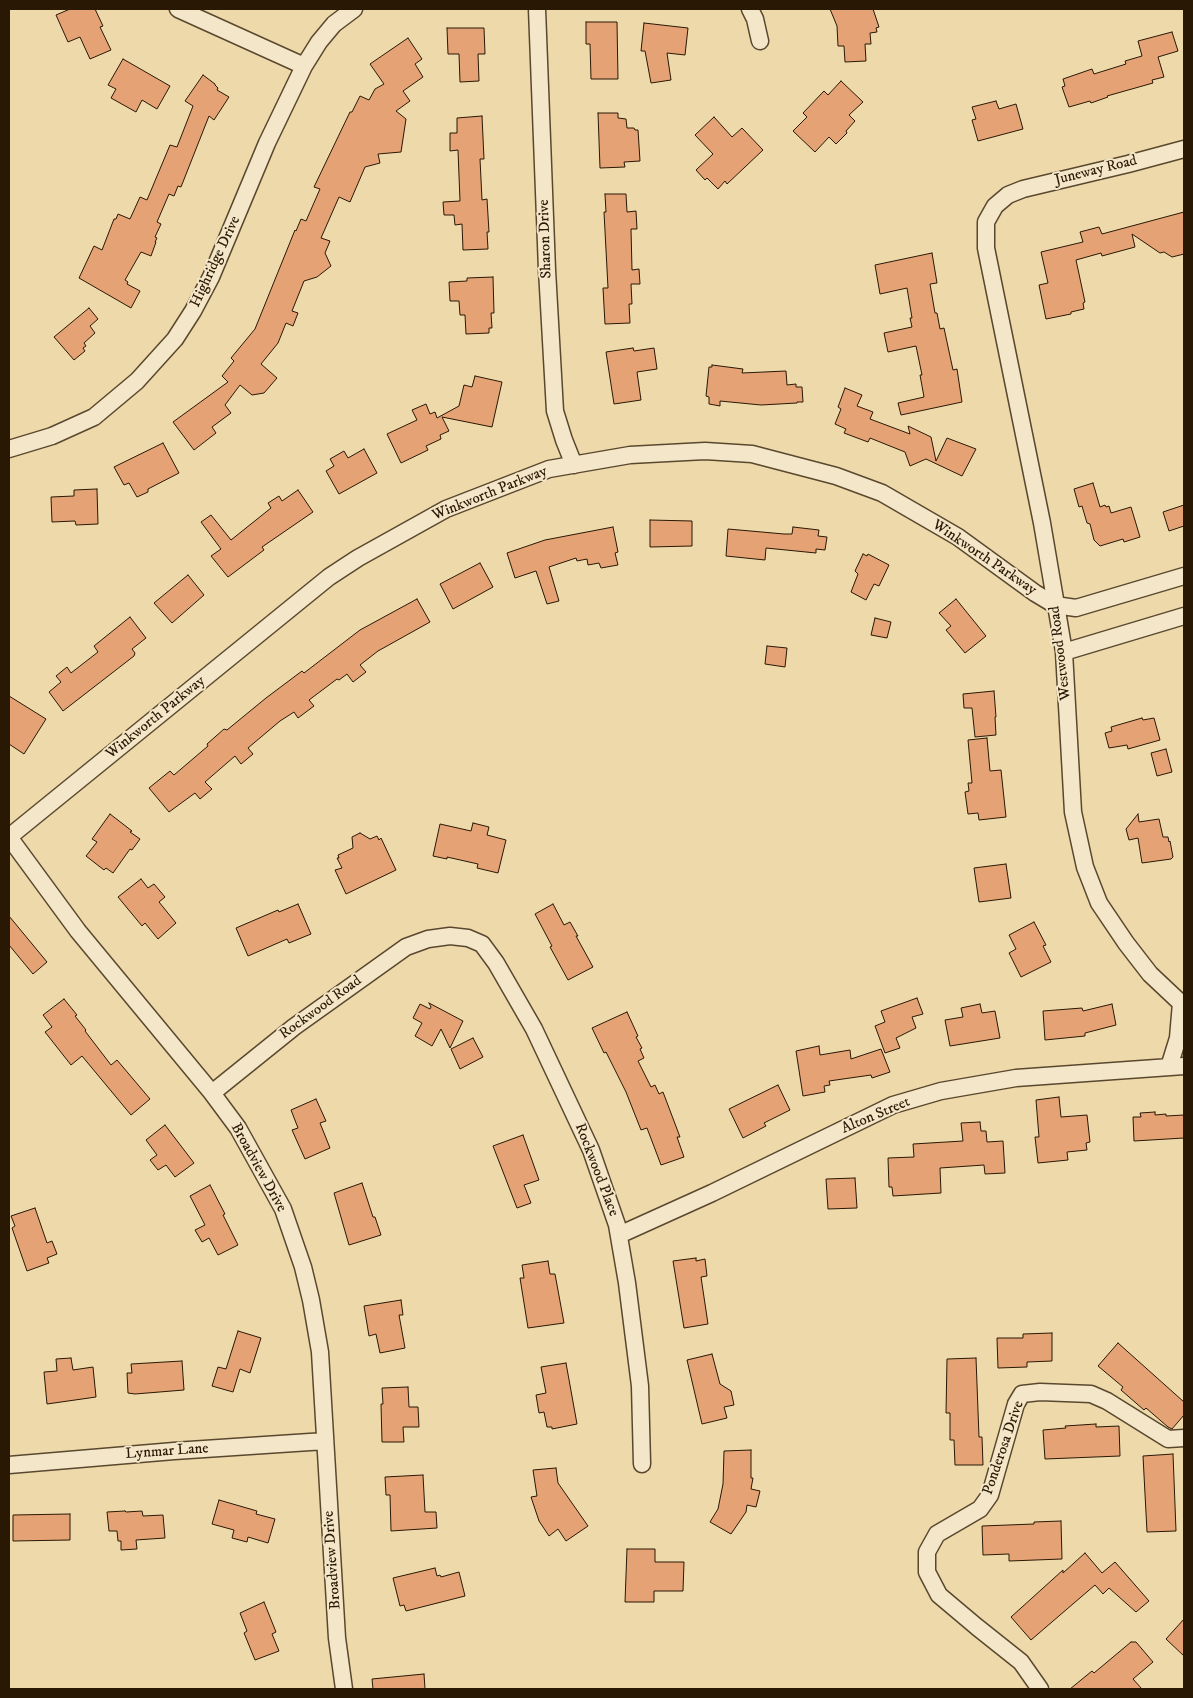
<!DOCTYPE html>
<style>
body{margin:0}
#map{position:relative;width:1193px;height:1698px;overflow:hidden;background:#eed9ab;font-family:"IM FELL DW Pica",serif}
canvas{display:block}
.frame{position:absolute;inset:0;border:10px solid #291804;pointer-events:none}
</style>
<div id="map">
<canvas width="1193" height="1698"></canvas>
<div class="frame"></div>
</div>
<script>
const g = document.querySelector('canvas').getContext('2d');
g.lineJoin = 'round';
function fill(path, color) {
  g.fillStyle = color;
  g.fill(path, 'evenodd');
}
function toPath(rows) {
  const path = new Path2D();
  for (const r of rows) {
    path.moveTo(r[0], r[1]);
    for (let i = 2; i < r.length; i += 2) path.lineTo(r[i], r[i + 1]);
  }
  return path;
}
function stroke(path, color, width, dash) {
  g.strokeStyle = color;
  g.lineWidth = width;
  g.lineCap = dash ? 'butt' : 'round';
  g.setLineDash(dash || []);
  g.stroke(path);
}
function drawText(font, color, halo, rows, align = 'center') {
  g.font = font + ' "IM FELL DW Pica",serif';
  g.lineWidth = 4;
  g.setLineDash([]);
  g.textBaseline = 'middle';
  g.strokeStyle = halo;
  g.fillStyle = color;
  for (const [text, x, y, turn = 0] of rows) {
    g.save();
    g.translate(x, y);
    g.rotate((+turn || 0) * Math.PI / 180);
    g.textAlign = isNaN(turn) ? turn : align;
    if (halo) g.strokeText(text, 0, 0);
    g.fillText(text, 0, 0);
    g.restore();
  }
}
const building = toPath([
 [70,9,95,9,103,26,100,27,111,50,90,59,80,37,68,42,56,15,70,9],
 [830,9,873,9,879,27,876,28,877,32,870,33,871,44,865,44,866,61,845,62,844,46,838,46,837,26,830,9],
 [586,22,617,22,618,79,591,79,590,44,586,44,586,22],
 [644,23,688,28,685,55,667,53,671,80,651,83,645,51,641,51,644,23],
 [447,28,484,28,485,54,478,54,479,81,460,82,459,54,448,54,447,28],
 [1172,32,1178,51,1158,57,1164,77,1152,80,1153,83,1107,96,1108,97,1091,103,1090,101,1069,107,1062,87,1065,86,1063,79,1092,69,1094,74,1126,64,1125,61,1142,56,1138,41,1172,32],
 [408,38,422,59,415,64,423,77,403,91,410,101,396,111,406,119,401,152,378,154,380,163,365,167,350,202,339,197,321,238,330,241,325,253,331,266,317,277,304,281,292,311,298,313,293,326,286,323,278,343,261,364,277,378,264,393,252,395,240,385,225,405,231,413,212,427,216,433,194,450,173,422,228,382,222,376,234,361,231,358,255,329,295,230,296,231,301,219,306,221,320,189,314,187,350,112,352,112,360,96,369,100,375,89,384,84,370,64,408,38],
 [123,59,170,86,157,109,142,100,136,112,111,98,116,89,108,85,123,59],
 [203,75,215,84,215,85,218,88,217,90,229,97,214,120,209,116,181,187,178,186,174,196,169,194,157,222,161,224,155,237,157,238,155,242,156,242,151,256,141,252,125,280,128,282,127,284,140,291,131,308,79,278,94,246,102,250,114,219,116,219,118,214,130,219,140,197,147,200,170,145,177,147,193,106,185,101,203,75],
 [841,81,863,102,849,115,855,121,846,131,847,133,836,144,829,137,815,152,793,131,807,117,803,113,824,91,828,95,841,81],
 [996,101,999,109,1016,104,1023,129,978,141,972,120,976,119,972,107,996,101],
 [598,113,618,113,618,118,626,119,627,128,634,128,635,130,638,130,640,161,624,162,625,167,600,168,598,113],
 [482,116,484,159,480,159,482,200,487,199,489,232,487,232,488,249,463,250,462,224,455,225,454,215,444,215,443,202,460,201,458,150,450,151,450,133,457,133,457,118,482,116],
 [714,117,732,137,742,128,763,150,727,184,725,181,718,189,707,178,705,180,696,170,713,154,695,135,714,117],
 [605,194,626,194,627,212,636,211,637,229,631,229,632,270,639,269,640,284,631,284,632,304,629,304,630,323,605,324,603,288,608,288,604,212,606,212,605,194],
 [1184,212,1184,254,1172,257,1164,252,1160,253,1132,234,1135,247,1102,256,1101,253,1076,260,1085,302,1083,303,1084,309,1071,312,1071,314,1046,319,1039,285,1048,283,1041,252,1083,242,1080,232,1099,227,1102,234,1184,212],
 [932,253,937,283,930,284,935,313,937,313,940,329,944,328,953,370,957,369,962,402,901,415,898,403,924,397,920,375,922,375,916,346,888,352,884,333,912,327,910,318,912,318,907,288,880,294,875,265,932,253],
 [493,277,494,313,491,313,492,328,489,328,489,333,466,334,465,315,460,315,459,301,450,301,449,282,467,281,467,278,493,277],
 [89,308,98,319,90,326,95,333,84,343,86,346,83,348,85,351,74,360,54,337,89,308],
 [633,348,634,351,654,348,657,369,637,372,641,400,614,404,606,352,633,348],
 [712,365,743,369,742,373,786,371,787,385,796,384,796,387,802,387,803,402,797,402,797,403,761,405,720,401,720,406,709,404,709,397,706,396,709,367,712,367,712,365],
 [475,376,502,382,492,427,442,417,449,431,440,435,441,439,426,446,428,450,401,463,387,434,417,420,412,410,426,404,430,414,435,412,437,418,459,406,464,385,472,387,475,376],
 [845,388,862,395,857,406,873,412,870,419,910,434,908,426,931,437,936,461,947,438,976,449,962,476,926,459,910,466,905,452,870,438,868,442,844,433,846,429,835,424,841,409,838,407,845,388],
 [163,443,179,473,148,489,148,492,137,497,129,483,124,485,114,467,163,443],
 [364,449,377,473,339,494,326,471,334,466,330,459,344,451,348,458,364,449],
 [1093,483,1100,507,1105,505,1106,507,1109,506,1111,513,1131,507,1140,537,1124,542,1123,539,1100,546,1094,540,1090,524,1087,523,1082,506,1079,507,1074,489,1093,483],
 [97,489,98,524,76,525,75,521,52,522,51,497,74,496,74,490,97,489],
 [298,490,313,512,262,547,264,550,228,577,211,556,221,549,201,522,211,515,231,540,271,508,268,503,279,496,282,501,298,490],
 [1184,505,1184,526,1169,531,1163,512,1184,505],
 [650,520,692,521,692,546,650,547,650,520],
 [613,527,618,552,615,553,618,565,601,568,599,563,588,565,587,559,577,561,576,558,549,567,559,601,547,604,536,571,515,578,507,553,545,540,613,527],
 [793,527,819,530,818,536,827,537,825,550,816,549,816,553,766,548,765,560,726,556,728,529,784,534,792,534,793,527],
 [863,554,867,556,868,554,889,565,879,586,874,584,866,600,851,592,858,574,855,571,863,554],
 [480,563,493,587,453,609,440,584,480,563],
 [188,575,204,595,172,623,154,603,188,575],
 [417,599,430,622,378,651,360,665,366,672,353,682,347,674,339,680,337,679,309,700,314,706,298,718,294,712,280,721,248,748,253,754,241,764,235,756,205,782,212,789,200,799,195,793,169,812,149,788,170,771,174,775,208,746,207,744,224,729,227,730,266,698,302,671,304,673,360,630,417,599],
 [956,599,986,636,965,653,946,630,951,626,939,613,956,599],
 [130,617,146,638,132,649,135,653,134,656,63,711,49,692,61,682,56,676,67,667,71,673,98,652,94,646,130,617],
 [875,618,891,622,887,638,871,635,875,618],
 [767,646,787,648,785,667,765,664,767,646],
 [994,691,996,717,995,717,996,735,975,737,972,708,964,708,963,694,994,691],
 [9,696,46,719,24,754,9,744,9,696],
 [1142,718,1143,720,1154,718,1160,740,1128,749,1127,745,1109,748,1105,733,1112,731,1111,727,1142,718],
 [987,738,990,771,1001,770,1006,817,979,820,978,813,968,814,965,792,969,791,968,783,972,783,968,740,987,738],
 [1166,749,1172,772,1157,776,1151,753,1166,749],
 [110,814,132,831,130,832,140,839,132,850,130,849,113,873,106,868,104,870,86,856,97,842,92,839,110,814],
 [1138,814,1139,822,1159,819,1163,837,1168,837,1169,842,1170,841,1173,857,1171,859,1142,863,1138,838,1129,840,1126,829,1138,814],
 [473,823,489,827,487,835,506,840,498,873,477,868,478,864,447,857,447,859,433,856,440,824,471,831,473,823],
 [360,833,370,839,377,836,379,840,381,838,396,870,346,894,335,870,342,868,337,858,339,858,338,855,353,848,352,837,360,833],
 [1006,864,1011,898,979,902,974,868,1006,864],
 [141,879,148,888,154,884,165,897,159,902,176,923,158,939,145,923,142,926,118,897,141,879],
 [298,904,311,934,289,943,287,939,248,956,236,928,278,910,279,912,298,904],
 [553,904,564,925,570,922,578,936,576,936,593,967,568,980,550,947,552,946,535,914,553,904],
 [9,916,47,962,33,974,9,945,9,916],
 [1034,922,1046,945,1043,946,1051,962,1021,977,1009,953,1016,949,1009,935,1034,922],
 [917,998,923,1014,912,1017,916,1028,896,1038,900,1048,885,1053,875,1026,885,1022,881,1011,917,998],
 [64,999,77,1015,75,1016,86,1030,85,1031,111,1065,117,1060,150,1099,131,1115,82,1056,71,1065,45,1032,52,1027,43,1015,64,999],
 [429,1003,463,1021,450,1048,441,1029,432,1046,415,1036,422,1023,413,1018,420,1004,430,1009,431,1007,429,1003],
 [980,1004,982,1013,995,1011,1000,1038,950,1046,945,1020,963,1017,961,1008,980,1004],
 [1112,1004,1116,1025,1085,1033,1085,1036,1045,1040,1043,1011,1082,1008,1083,1011,1112,1004],
 [627,1012,638,1036,636,1037,642,1048,640,1049,644,1058,638,1061,651,1087,655,1085,659,1094,663,1092,680,1137,677,1137,684,1157,661,1165,647,1128,641,1130,626,1092,606,1052,604,1053,592,1028,627,1012],
 [473,1038,483,1057,460,1069,451,1049,473,1038],
 [819,1046,820,1055,850,1050,851,1059,881,1049,890,1072,872,1078,871,1075,829,1081,830,1085,824,1086,825,1092,803,1096,796,1051,819,1046],
 [778,1085,790,1110,764,1123,766,1126,743,1138,729,1109,778,1085],
 [1059,1097,1061,1117,1087,1115,1090,1142,1086,1143,1087,1150,1067,1152,1068,1160,1038,1163,1035,1137,1039,1137,1036,1100,1059,1097],
 [316,1099,326,1121,320,1123,330,1148,305,1159,292,1130,298,1128,291,1110,316,1099],
 [1155,1112,1155,1115,1166,1114,1166,1116,1184,1115,1184,1138,1134,1141,1133,1117,1141,1117,1140,1113,1155,1112],
 [980,1122,981,1131,986,1131,987,1142,1003,1141,1005,1173,985,1174,984,1165,940,1168,941,1193,893,1196,892,1187,889,1187,888,1158,914,1157,913,1144,963,1141,961,1123,980,1122],
 [165,1125,194,1163,175,1177,166,1165,158,1170,150,1160,157,1155,146,1140,165,1125],
 [523,1135,539,1180,524,1185,531,1203,517,1208,493,1146,523,1135],
 [855,1178,857,1208,828,1209,826,1179,855,1178],
 [362,1183,373,1217,375,1217,381,1235,349,1245,334,1193,362,1183],
 [210,1185,225,1214,223,1215,238,1245,218,1255,209,1238,202,1242,195,1230,205,1225,190,1196,210,1185],
 [35,1208,47,1243,52,1241,57,1254,47,1258,49,1263,27,1271,12,1228,15,1226,11,1216,35,1208],
 [696,1258,696,1261,705,1259,707,1276,701,1277,708,1324,684,1328,673,1261,696,1258],
 [548,1261,550,1274,555,1274,564,1323,528,1328,520,1278,524,1278,522,1265,548,1261],
 [401,1300,403,1315,399,1315,405,1348,380,1353,376,1334,369,1336,364,1306,401,1300],
 [238,1331,261,1338,250,1373,240,1369,233,1392,212,1386,218,1367,226,1369,238,1331],
 [1052,1333,1052,1361,1027,1362,1027,1367,998,1368,997,1338,1023,1338,1023,1334,1052,1333],
 [1118,1343,1184,1402,1184,1415,1172,1429,1168,1427,1146,1408,1144,1410,1121,1390,1123,1387,1098,1366,1118,1343],
 [712,1354,720,1384,731,1391,734,1405,724,1407,727,1418,702,1424,687,1360,712,1354],
 [71,1358,73,1370,93,1367,96,1397,47,1404,44,1372,57,1371,56,1359,71,1358],
 [976,1358,979,1437,982,1437,983,1465,955,1465,954,1440,950,1440,950,1413,946,1413,947,1359,976,1358],
 [182,1361,184,1390,135,1394,128,1393,127,1373,132,1373,131,1364,182,1361],
 [566,1363,577,1424,552,1429,552,1427,547,1427,544,1412,539,1413,536,1395,546,1393,541,1367,566,1363],
 [408,1387,409,1407,418,1407,419,1427,403,1427,404,1442,382,1442,381,1404,383,1404,382,1388,408,1387],
 [1096,1424,1096,1427,1119,1426,1120,1456,1045,1459,1043,1430,1066,1428,1065,1426,1096,1424],
 [751,1450,751,1478,753,1478,751,1489,760,1491,756,1507,747,1505,746,1512,731,1534,710,1522,718,1509,723,1484,724,1451,751,1450],
 [1173,1454,1176,1531,1147,1532,1143,1456,1173,1454],
 [556,1468,558,1483,588,1526,566,1541,558,1529,549,1536,539,1521,531,1497,537,1496,533,1470,556,1468],
 [423,1475,425,1512,436,1512,437,1528,391,1531,390,1495,386,1495,385,1477,423,1475],
 [219,1500,257,1511,256,1514,275,1519,268,1543,248,1537,247,1542,232,1538,234,1530,212,1524,219,1500],
 [125,1511,126,1512,142,1511,143,1516,163,1515,165,1538,136,1540,137,1549,121,1550,121,1541,118,1541,117,1531,109,1531,107,1512,125,1511],
 [70,1514,70,1540,13,1541,13,1515,70,1514],
 [1061,1521,1062,1559,1009,1561,1009,1554,983,1555,982,1526,1034,1524,1034,1522,1061,1521],
 [627,1549,655,1549,655,1562,684,1562,683,1591,654,1591,654,1602,625,1602,627,1549],
 [1085,1553,1102,1573,1115,1562,1149,1601,1136,1612,1109,1588,1103,1594,1095,1585,1031,1640,1011,1617,1063,1570,1063,1573,1085,1553],
 [435,1568,437,1576,440,1575,441,1577,459,1572,465,1596,406,1611,404,1605,400,1606,393,1578,435,1568],
 [264,1602,276,1632,272,1634,279,1651,255,1660,244,1633,247,1631,240,1613,264,1602],
 [1184,1619,1184,1656,1166,1639,1184,1619],
 [1131,1642,1136,1642,1153,1662,1133,1679,1142,1689,1070,1689,1092,1671,1094,1673,1131,1642],
 [424,1674,425,1689,373,1689,372,1679,424,1674]
]);
const minor = toPath([
 [178,9,304,66],
 [537,9,547,270,555,411,564,440,574,465],
 [750,9,755,19,760,41],
 [1184,149,1128,164,1023,189,1008,195,995,206,986,222,986,248,1042,523,1064,652,1073,812,1085,867,1099,903,1126,943,1150,974,1184,1006],
 [9,449,52,436,94,417,137,381,175,339,193,311,211,277,267,143,304,66,319,42,334,24,354,9],
 [1064,652,1184,616],
 [1169,1067,1178,1038,1181,1003],
 [212,1093,294,1027,406,947,428,939,450,936,468,938,482,944,496,963,534,1029,591,1150,617,1225,627,1283,640,1386,642,1464],
 [619,1235,712,1193,893,1105,941,1091,1016,1078,1184,1066],
 [9,1465,174,1451,325,1441],
 [344,1689,337,1638,320,1352,311,1300,303,1267,283,1209,238,1128,212,1093,78,931,9,837,329,577,358,558,446,509,549,469,630,455,705,451,752,454,836,476,882,493,958,537,1035,593,1055,605,1076,608,1184,576],
 [1040,1689,1021,1662,977,1627,939,1595,927,1572,927,1552,937,1534,980,1509,990,1495,1016,1404,1022,1394,1040,1392,1091,1394,1107,1401,1168,1439,1184,1438]
]);
const streetNames = [
 ["Juneway Road",1096,171,-14],
 ["Sharon Drive",546,239,-92],
 ["Highridge Drive",216,262,-65],
 ["Winkworth Parkway",490,494,-22],
 ["Winkworth Parkway",984,558,34],
 ["Westwood Road",1061,653,-97],
 ["Winkworth Parkway",156,718,-39],
 ["Rockwood Road",321,1008,-36],
 ["Alton Street",876,1116,-23],
 ["Broadview Drive",258,1168,61],
 ["Rockwood Place",596,1170,69],
 ["Ponderosa Drive",1004,1448,-71],
 ["Lynmar Lane",167,1452,-4],
 ["Broadview Drive",333,1560,-94]
];
fill(building, '#e4a275');
stroke(building, '#291804', 1);
stroke(minor, '#5a482e', 19);
stroke(minor, '#f4e6c8', 16);
drawText('15px', '#291804', '#f4e6c8', streetNames);
</script>
